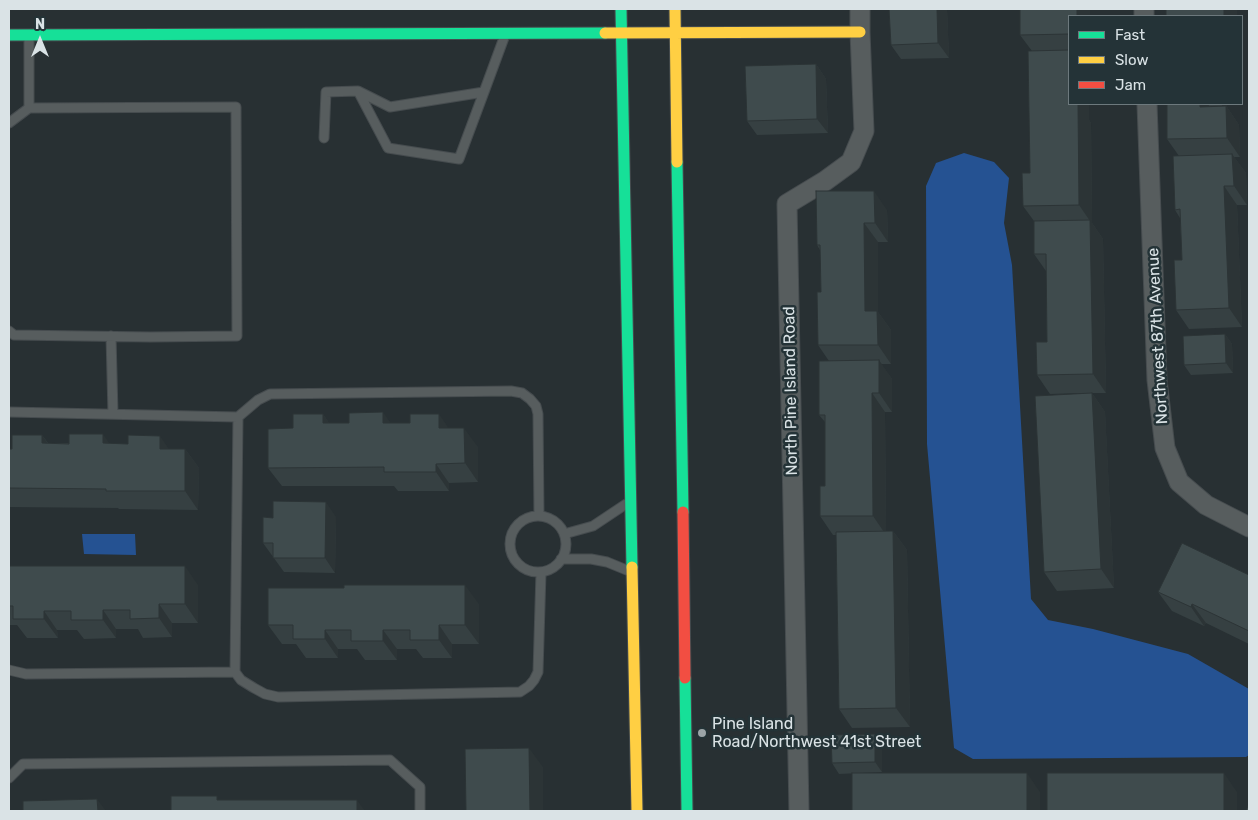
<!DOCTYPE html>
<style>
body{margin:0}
#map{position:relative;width:1258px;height:820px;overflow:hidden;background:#283033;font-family:Rubik,sans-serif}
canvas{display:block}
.frame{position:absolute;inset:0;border:10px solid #dae3e6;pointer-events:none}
.legend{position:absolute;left:1068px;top:15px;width:175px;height:90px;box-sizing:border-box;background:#243337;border:1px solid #6d797d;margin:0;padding:6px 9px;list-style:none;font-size:15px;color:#dae3e6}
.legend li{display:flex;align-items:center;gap:10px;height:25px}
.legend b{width:25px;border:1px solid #6d797d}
.north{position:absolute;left:15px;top:15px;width:50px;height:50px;-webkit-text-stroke:4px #243337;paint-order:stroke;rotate:0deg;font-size:14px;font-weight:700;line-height:20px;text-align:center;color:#dae3e6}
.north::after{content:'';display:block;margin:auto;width:18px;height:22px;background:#dae3e6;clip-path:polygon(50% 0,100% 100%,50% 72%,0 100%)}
</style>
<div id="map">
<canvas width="1258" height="820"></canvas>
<div class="frame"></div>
<ul class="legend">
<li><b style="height:6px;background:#16e098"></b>Fast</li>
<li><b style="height:6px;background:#ffcf43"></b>Slow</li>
<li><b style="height:6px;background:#f24e42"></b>Jam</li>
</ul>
<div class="north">N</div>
</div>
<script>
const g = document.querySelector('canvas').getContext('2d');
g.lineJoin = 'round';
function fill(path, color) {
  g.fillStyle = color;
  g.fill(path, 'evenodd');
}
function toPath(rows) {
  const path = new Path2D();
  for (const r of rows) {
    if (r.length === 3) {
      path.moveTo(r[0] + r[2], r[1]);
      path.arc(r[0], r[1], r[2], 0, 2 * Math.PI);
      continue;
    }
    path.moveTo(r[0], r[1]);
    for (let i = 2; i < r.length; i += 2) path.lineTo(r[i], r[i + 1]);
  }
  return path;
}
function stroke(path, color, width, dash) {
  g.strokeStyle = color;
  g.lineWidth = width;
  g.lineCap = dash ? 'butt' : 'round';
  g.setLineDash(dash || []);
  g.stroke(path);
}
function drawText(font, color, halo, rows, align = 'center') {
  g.font = font + ' Rubik,sans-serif';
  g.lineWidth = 5;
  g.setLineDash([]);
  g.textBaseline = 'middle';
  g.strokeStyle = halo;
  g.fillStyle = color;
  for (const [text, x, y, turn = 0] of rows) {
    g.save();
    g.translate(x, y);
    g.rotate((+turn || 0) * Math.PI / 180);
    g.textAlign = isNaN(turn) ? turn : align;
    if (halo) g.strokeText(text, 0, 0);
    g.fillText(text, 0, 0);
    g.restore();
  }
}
const water = toPath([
 [964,153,994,162,1009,178,1004,223,1012,265,1031,599,1048,620,1093,629,1188,654,1249,689,1249,755,1246,757,973,759,954,748,927,444,926,186,936,163],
 [82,534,135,534,136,555,84,554]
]);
const lane = toPath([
 [358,91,388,148,459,159,484,92],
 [9,123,29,108],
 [324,138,326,92,358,91,390,107,484,92,505,35],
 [9,331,14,335,150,337,237,336,236,107,29,108,29,38],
 [111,336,113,414],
 [9,412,238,417,258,400,270,394,511,391,522,393,530,399,536,406,538,414,539,516],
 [238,417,235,672,241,680,254,688,265,694,278,697,520,692,529,686,534,680,538,672,541,572],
 [538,544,28],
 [564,534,593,526,626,504],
 [561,559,591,559,607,562,629,571],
 [9,670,26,674,235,672],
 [9,778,23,764,390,760,420,787,420,811]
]);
const street = toPath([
 [1144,9,1144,16],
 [1147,104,1157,380,1165,448,1179,482,1206,505,1249,527],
 [799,811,787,204,825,181,851,162,864,131,860,32,860,9]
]);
const fast = toPath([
 [621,9,632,567],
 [9,35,605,33],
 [677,162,683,512],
 [685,678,687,811]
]);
const slow = toPath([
 [675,9,677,162],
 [605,33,860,32],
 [632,567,637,811]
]);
const jam = toPath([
 [683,512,685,678]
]);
const wall = toPath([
 [889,9,947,9,949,58,901,59,891,45],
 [1020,9,1090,9,1090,16,1069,16,1069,104,1089,120,1091,123,1092,223,1103,239,1106,393,1092,393,1105,412,1114,588,1057,591,1044,572,1081,393,1050,394,1037,375,1047,342,1046,271,1034,254,1034,221,1023,206,1030,173,1032,51,1020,35],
 [816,64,826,79,828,133,757,135,747,121],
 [1167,104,1227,104,1227,107,1239,125,1240,157,1234,157,1246,173,1247,205,1237,205,1242,327,1189,329,1176,310,1182,260,1180,218,1175,210,1179,156,1167,139],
 [887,210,888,242,878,242,878,312,891,330,891,364,881,364,892,379,892,412,885,412,886,531,893,531,907,550,910,727,852,728,839,709,836,535,833,535,820,516,825,486,825,422,819,415,829,361,818,345,821,292,820,250,817,245],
 [1225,334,1232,344,1233,373,1191,375,1184,365],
 [323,414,329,423,390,423,449,428,478,447,478,482,449,483,449,491,398,491,394,486,282,486,268,468,293,428],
 [42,435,48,443,109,443,169,449,185,449,199,468,198,510,119,509,118,508,9,507,9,449,12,449],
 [336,517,335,573,284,572,263,543,273,518],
 [9,566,198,585,198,623,172,623,172,637,143,638,138,629,116,629,116,638,84,639,77,630,57,630,58,638,27,638,17,625,9,625],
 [1249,575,1249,644,1206,623,1204,626,1172,611,1158,592],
 [479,604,479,644,452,644,452,658,423,658,416,649,397,649,397,660,365,660,357,649,338,649,338,658,306,658,296,644,282,644,268,625],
 [882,744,882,772,839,774,832,763]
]);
const shadedWall = toPath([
 [937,9,947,9,949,58,938,43],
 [1077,9,1090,9,1090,16,1077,16],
 [1224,9,1237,9,1237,16,1224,16],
 [816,64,826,79,828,133,817,119],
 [1076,104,1089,104,1089,120,1091,123,1092,223,1103,239,1106,393,1093,374,1090,221,1079,205],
 [1200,104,1208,104,1213,112,1200,107],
 [1221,104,1227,104,1227,107,1239,125,1240,157,1227,138,1226,111],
 [1232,154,1246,173,1247,205,1234,186],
 [1224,186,1237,205,1242,327,1229,308],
 [874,191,887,210,888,242,875,223],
 [864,223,878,242,878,312,891,330,891,364,878,345,865,311],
 [1225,334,1232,344,1233,373,1226,363],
 [879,360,892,379,892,412,879,393],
 [872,393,885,412,886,535,873,516],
 [1092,393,1105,412,1114,588,1101,569],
 [383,412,396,431,383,423],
 [323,414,336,433,323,423],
 [439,414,452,433,439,428],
 [464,428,478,447,478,482,465,463],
 [103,434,116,453,103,443],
 [42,435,55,454,42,443],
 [160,436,173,455,160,449],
 [185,449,199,468,198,510,185,491],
 [436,464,449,483,449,491,436,472],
 [326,502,336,517,335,573,325,558],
 [893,531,907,550,910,727,896,708],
 [185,566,198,585,198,623,185,604],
 [465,585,479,604,479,644,465,625],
 [159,604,172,623,172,637,159,618],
 [1192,604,1206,623,1204,626,1191,607],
 [103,610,116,629,116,638,103,620],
 [44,611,57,630,58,638,44,619],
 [439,625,452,644,452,658,439,640],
 [325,630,338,649,338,658,325,639],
 [383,630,397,649,397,660,383,641],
 [875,734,882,744,882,772,875,762],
 [529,748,543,767,543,811,530,811],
 [1027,773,1040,792,1040,811,1027,811],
 [1224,773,1237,792,1237,811,1224,811],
 [97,799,106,811,98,811],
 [357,800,365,811,357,811]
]);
const building = toPath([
 [889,9,937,9,938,43,891,45,889,9],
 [1020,9,1077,9,1077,16,1069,16,1069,34,1020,35,1020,9],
 [1166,9,1224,9,1224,16,1166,16,1166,9],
 [1069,50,1069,104,1078,104,1079,205,1023,206,1022,173,1030,173,1028,51,1069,50],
 [816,64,817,119,747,121,745,66,816,64],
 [1167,104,1200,104,1200,107,1226,106,1227,138,1167,139,1167,104],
 [1232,154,1234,186,1224,186,1229,308,1176,310,1174,260,1182,260,1180,209,1175,210,1173,156,1232,154],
 [816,191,874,191,875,223,864,223,865,311,877,311,878,345,818,345,817,292,821,292,820,245,817,245,816,191],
 [1090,220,1093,374,1037,375,1036,342,1047,342,1046,254,1034,254,1034,221,1090,220],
 [1225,334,1226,363,1184,365,1183,336,1225,334],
 [879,360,879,393,872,393,873,516,820,516,820,486,825,486,825,415,819,415,819,361,879,360],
 [1092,393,1101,569,1044,572,1035,396,1092,393],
 [383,412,383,423,410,423,410,414,439,414,439,428,464,428,465,463,436,464,436,472,384,472,384,467,268,468,268,429,293,428,293,414,323,414,323,423,349,423,349,413,383,412],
 [69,434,103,434,103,443,128,444,128,435,160,436,160,449,185,449,185,491,106,491,106,489,9,488,9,449,12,449,12,435,42,435,42,443,69,444,69,434],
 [273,501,326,502,325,558,273,558,273,543,263,543,263,517,273,518,273,501],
 [893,531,896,708,839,709,836,532,893,531],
 [1182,543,1249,575,1249,631,1192,604,1191,607,1158,592,1182,543],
 [9,566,185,566,185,604,159,604,159,618,130,619,130,610,103,610,103,620,71,620,71,611,44,611,44,619,13,619,13,606,9,606,9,566],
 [344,585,465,585,465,625,439,625,439,640,410,640,410,630,383,630,383,641,351,641,351,630,325,630,325,639,293,639,293,625,268,625,268,588,344,588,344,585],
 [875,734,875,762,832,763,831,735,875,734],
 [529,748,530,811,466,811,465,749,529,748],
 [852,773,1027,773,1027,811,852,811,852,773],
 [1047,773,1224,773,1224,811,1047,811,1047,773],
 [171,796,217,796,217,800,357,800,357,811,171,811,171,796],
 [97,799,98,811,23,811,23,801,97,799],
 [1249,803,1249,811,1246,811,1249,803]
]);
const markers = [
 [702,733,5,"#9ca4a7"]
];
const streetNames = [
 ["Northwest 87th Avenue",1158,336,-93],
 ["North Pine Island Road",791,391,-91]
];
const poiNames = [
 ["Pine Island",712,724],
 ["Road/Northwest 41st Street",712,742]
];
fill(water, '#255292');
stroke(lane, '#464c4f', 11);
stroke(street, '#464c4f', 21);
stroke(fast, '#464c4f', 13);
stroke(slow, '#464c4f', 13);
stroke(jam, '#464c4f', 13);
stroke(lane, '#575d5e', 9);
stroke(street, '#575d5e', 19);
stroke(fast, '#16e098', 11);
stroke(slow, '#ffcf43', 11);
stroke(jam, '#f24e42', 11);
fill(wall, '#364042');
fill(shadedWall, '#2c3436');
fill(building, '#3f4b4d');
stroke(building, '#2c3436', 1);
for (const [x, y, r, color] of markers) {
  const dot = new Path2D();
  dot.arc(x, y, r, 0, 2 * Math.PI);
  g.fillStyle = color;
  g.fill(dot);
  stroke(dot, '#243337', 2);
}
drawText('16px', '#dae3e6', '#243337', streetNames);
drawText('16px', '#dae3e6', '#243337', poiNames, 'left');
</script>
